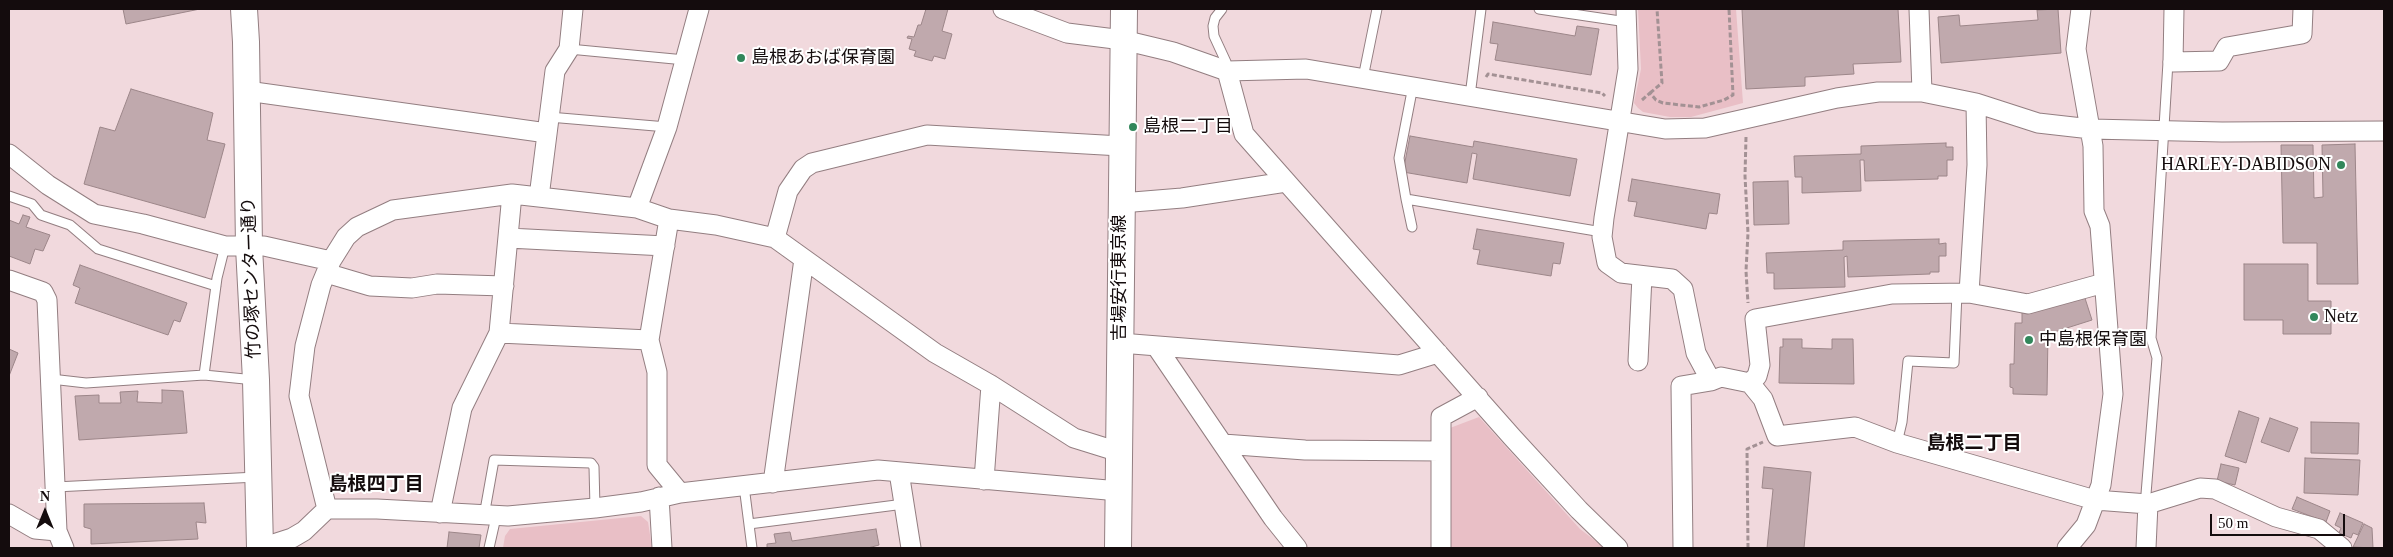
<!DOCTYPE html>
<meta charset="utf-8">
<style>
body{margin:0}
#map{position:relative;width:2393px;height:557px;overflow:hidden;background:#f1d9dd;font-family:"Times New Roman",serif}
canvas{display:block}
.frame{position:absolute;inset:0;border:10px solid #140c0d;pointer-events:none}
.north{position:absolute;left:20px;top:487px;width:50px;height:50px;-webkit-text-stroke:4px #fff;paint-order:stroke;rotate:0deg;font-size:14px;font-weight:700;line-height:20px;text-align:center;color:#140c0d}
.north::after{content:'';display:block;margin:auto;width:18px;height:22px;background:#140c0d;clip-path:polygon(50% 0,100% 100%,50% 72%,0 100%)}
.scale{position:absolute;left:2210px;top:514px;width:135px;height:22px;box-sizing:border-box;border:2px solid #140c0d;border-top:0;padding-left:6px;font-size:15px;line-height:18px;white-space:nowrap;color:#140c0d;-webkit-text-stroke:4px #fff;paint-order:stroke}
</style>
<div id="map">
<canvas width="2393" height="557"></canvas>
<div class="frame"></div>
<div class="north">N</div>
<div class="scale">50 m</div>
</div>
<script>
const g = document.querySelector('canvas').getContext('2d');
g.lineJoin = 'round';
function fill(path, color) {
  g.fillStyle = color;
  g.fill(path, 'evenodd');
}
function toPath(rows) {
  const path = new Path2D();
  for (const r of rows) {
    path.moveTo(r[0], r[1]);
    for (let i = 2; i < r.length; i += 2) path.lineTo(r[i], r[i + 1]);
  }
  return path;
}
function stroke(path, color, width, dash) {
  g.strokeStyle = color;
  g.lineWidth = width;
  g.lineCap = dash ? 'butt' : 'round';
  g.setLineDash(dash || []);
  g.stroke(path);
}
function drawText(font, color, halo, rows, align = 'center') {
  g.font = font + ' "Times New Roman","Noto Sans JP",serif';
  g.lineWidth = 4;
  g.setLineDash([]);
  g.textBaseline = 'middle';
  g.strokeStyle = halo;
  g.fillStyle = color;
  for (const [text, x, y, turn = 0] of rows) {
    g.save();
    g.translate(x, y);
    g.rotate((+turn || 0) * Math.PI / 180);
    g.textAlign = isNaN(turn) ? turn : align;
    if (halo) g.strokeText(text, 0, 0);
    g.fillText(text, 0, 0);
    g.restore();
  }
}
const green = toPath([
 [1638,9,1736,9,1743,103,1691,117,1670,117,1643,112,1638,108,1634,103,1641,69],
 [1479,417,1580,529,1605,548,1451,548,1450,428],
 [641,516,648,522,652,548,503,548,505,536,510,529]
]);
const building = toPath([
 [123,9,200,9,126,24,123,9],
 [926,9,948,9,942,31,952,34,945,59,934,56,932,61,914,56,916,51,909,49,912,39,907,38,908,36,914,37,918,25,921,25,926,9],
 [1742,9,1898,9,1901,62,1853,64,1854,74,1805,77,1805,86,1746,89,1742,9],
 [2058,9,2061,53,1941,63,1938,17,1959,15,1960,26,2038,20,2037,10,2058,9],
 [1493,22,1575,36,1577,26,1599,29,1591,75,1495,60,1498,44,1490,43,1493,22],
 [131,89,213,113,207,140,225,144,205,218,84,184,100,127,115,131,131,89],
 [1410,136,1473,147,1474,141,1577,159,1570,196,1473,179,1477,154,1472,153,1467,183,1403,172,1410,136],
 [1946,143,1946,147,1953,147,1953,160,1947,160,1947,176,1938,176,1938,179,1865,181,1864,160,1860,160,1861,191,1802,193,1802,177,1795,177,1794,156,1861,154,1861,146,1946,143],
 [2355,144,2358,284,2317,284,2317,243,2283,243,2281,145,2313,145,2314,198,2323,197,2322,145,2355,144],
 [1632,179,1720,194,1717,214,1709,213,1706,229,1634,216,1637,202,1628,201,1632,179],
 [1788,181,1789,224,1754,225,1753,182,1788,181],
 [23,215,30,217,26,227,50,235,43,251,35,249,30,264,9,256,9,220,19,224,23,215],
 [1477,229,1564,243,1560,264,1553,263,1551,276,1477,264,1480,250,1473,249,1477,229],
 [1939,239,1939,244,1946,243,1946,256,1939,256,1939,272,1930,272,1930,274,1848,277,1847,256,1844,257,1845,287,1774,289,1774,273,1767,273,1766,253,1843,250,1843,241,1939,239],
 [2244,264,2308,264,2308,301,2331,301,2331,334,2283,334,2283,320,2244,320,2244,264],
 [80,265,187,303,180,322,174,320,168,335,75,303,80,288,73,285,80,265],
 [2083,292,2092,320,2048,334,2047,395,2013,394,2013,388,2010,387,2010,364,2014,364,2015,323,2022,323,2022,311,2083,292],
 [1783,339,1802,339,1802,348,1832,349,1832,339,1853,339,1854,384,1779,383,1780,347,1783,347,1783,339],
 [9,349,18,353,9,376,9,349],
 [162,390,183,391,187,433,79,440,75,396,99,395,99,403,121,403,120,392,138,391,137,402,162,403,162,390],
 [2239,411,2259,418,2246,463,2225,456,2239,411],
 [2270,418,2298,428,2289,452,2261,442,2270,418],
 [2311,422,2359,423,2358,454,2311,453,2311,422],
 [2305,458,2360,460,2358,495,2304,493,2305,458],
 [2221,464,2239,468,2235,485,2217,481,2221,464],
 [1764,467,1811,472,1804,548,1767,548,1773,489,1762,488,1764,467],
 [2297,497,2330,511,2326,522,2292,509,2297,497],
 [204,503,206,523,196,522,198,539,91,544,91,529,84,527,84,504,204,503],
 [2340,513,2363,523,2358,535,2353,533,2351,538,2339,533,2341,528,2335,525,2340,513],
 [2364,524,2372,528,2373,548,2353,547,2364,524],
 [876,529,879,545,868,548,767,548,767,544,776,543,774,534,790,532,792,541,876,529],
 [449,532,481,535,479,548,447,548,449,532]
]);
const path = toPath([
 [1486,77,1488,74,1602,93,1605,96],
 [1650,93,1662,83,1657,9],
 [1642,100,1650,93,1656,100,1663,103,1699,107,1724,100,1733,95,1729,9],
 [1746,137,1745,176,1748,233,1746,271,1748,303],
 [1748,548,1747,449,1763,442]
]);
const lane = toPath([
 [1222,9,1215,18,1213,26,1214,36,1226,62,1227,71],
 [1539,9,1627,22],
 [569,49,685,60],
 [1363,78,1377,9],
 [1413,86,1399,158,1406,199,1602,232],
 [1470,96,1481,9],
 [549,117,667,127],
 [9,196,32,204,41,215,70,225,98,249,216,286],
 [1406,199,1412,227],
 [204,375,217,278,225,246],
 [51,379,86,383,204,375,255,380],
 [1897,443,1902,422,1908,361,1954,363,1957,293],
 [744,486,752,548],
 [55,487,257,477],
 [2148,504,2146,494,2157,358,2151,338,2168,62,2172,62],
 [484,516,494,460,591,463,594,467,595,508],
 [749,524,904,504],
 [489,548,496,517]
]);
const street = toPath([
 [1003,9,1067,33,1123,40,1173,52,1227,71,1306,69,1665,129,1705,128,1837,98,1878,92,1922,92,1976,103,2038,123,2091,129,2222,132,2384,131],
 [1626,9,1628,69,1604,218,1602,237,1607,263,1621,273,1672,279,1683,289,1696,353,1711,381,1721,377,1750,383,1763,399,1777,436,1855,427,1897,443,2095,500,2148,504,2200,488,2215,489,2276,517,2319,529,2342,548],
 [1919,9,1922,92],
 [2174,9,2173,62,2219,61,2227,47,2302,34,2303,9],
 [1227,71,1244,134,1512,437,1579,510,1618,548],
 [247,91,547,133],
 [9,154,48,185,94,214,143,224,225,246,264,246,331,261,346,237,357,227,393,210,512,194,637,208,669,219,716,225,775,238,935,353,991,385,1074,438,1119,452],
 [539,197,555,71,569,49,573,9],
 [1121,203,1182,198,1286,182],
 [637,208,667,127,699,9],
 [669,219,649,340,657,372,657,465,680,493],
 [508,238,665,246],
 [775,238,788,191,803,169,812,163,927,135,1121,146],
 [326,273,370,286,412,288,437,284,504,286],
 [9,280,43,292,47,300,57,531,64,548],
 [1969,293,1977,165,1976,103],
 [499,333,649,340],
 [1120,343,1399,365,1438,353],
 [1156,346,1273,518,1297,548],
 [1638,361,1642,276],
 [1750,383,1757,376,1760,365,1755,319,1892,294,1969,293,2028,304,2104,283],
 [1223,444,1305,450,1441,451],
 [899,472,911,548],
 [984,480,991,385],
 [773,483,804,259],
 [659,497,662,548],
 [327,509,299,396,305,346,321,285,331,261],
 [440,513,462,408,499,333,512,194],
 [9,514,35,529,57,531],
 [261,548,292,538,304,531,327,509,377,509,508,516,595,508,641,502,680,493,878,470,1119,491],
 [1441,548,1441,417,1478,397],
 [1683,548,1681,386,1711,381],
 [2067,548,2086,525,2101,485,2113,394,2100,226,2094,211,2093,146,2076,49,2081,9],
 [2146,548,2148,504]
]);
const secondary = toPath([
 [244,9,246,42,249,247,256,380,260,548],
 [1118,548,1124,9]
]);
const markers = [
 [741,58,5,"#32875b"],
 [1133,127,5,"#32875b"],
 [2341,165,5,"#32875b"],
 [2314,317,5,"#32875b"],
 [2029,340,5,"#32875b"]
];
const poiNames = [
 ["島根あおば保育園",751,58],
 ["島根二丁目",1143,127],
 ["HARLEY-DABIDSON",2331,165,"right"],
 ["Netz",2324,317],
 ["中島根保育園",2039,340]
];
const streetNames = [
 ["竹の塚センター通り",252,278,-92],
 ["吉場安行東京線",1120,278,-90]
];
const neighbourhoodNames = [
 ["島根二丁目",1974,444],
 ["島根四丁目",376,485]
];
fill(green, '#e9bfc6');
fill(building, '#c0a9ad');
stroke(building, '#9c8689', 1);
stroke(lane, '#937e81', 11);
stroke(street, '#937e81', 21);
stroke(secondary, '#937e81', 28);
stroke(path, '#a39194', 3, [5, 2.5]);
stroke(lane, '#fff', 9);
stroke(street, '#fff', 19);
stroke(secondary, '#fff', 26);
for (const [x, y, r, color] of markers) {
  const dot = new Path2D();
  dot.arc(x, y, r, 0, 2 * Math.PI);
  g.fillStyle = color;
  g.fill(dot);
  stroke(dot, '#fff', 2);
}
drawText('18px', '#140c0d', '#fff', poiNames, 'left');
drawText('18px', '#140c0d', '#fff', streetNames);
drawText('bold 19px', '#140c0d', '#fff', neighbourhoodNames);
</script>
